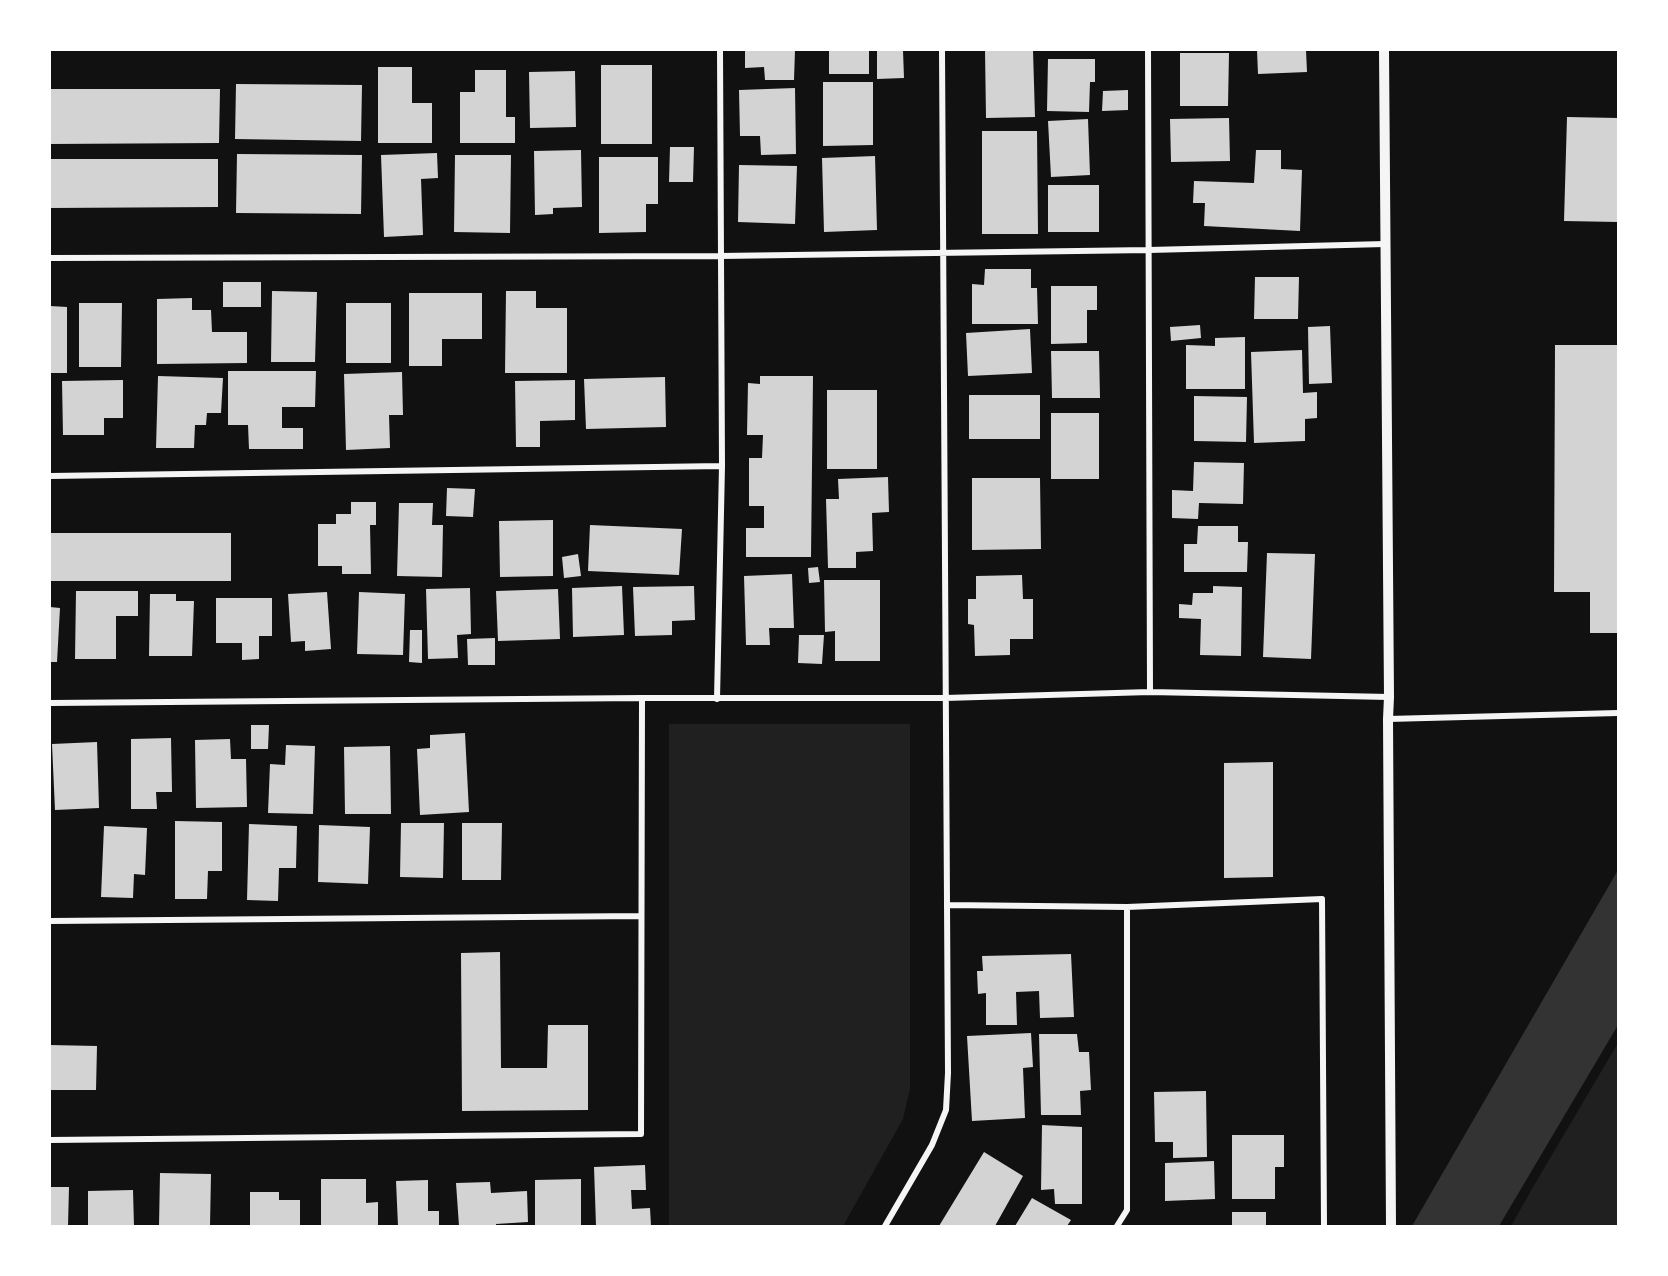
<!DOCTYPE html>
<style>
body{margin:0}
#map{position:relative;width:1668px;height:1276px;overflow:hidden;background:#111;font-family:Overpass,sans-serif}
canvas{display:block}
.frame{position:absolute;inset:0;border:51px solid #fff;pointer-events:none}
</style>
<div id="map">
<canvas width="1668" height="1276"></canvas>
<div class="frame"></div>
</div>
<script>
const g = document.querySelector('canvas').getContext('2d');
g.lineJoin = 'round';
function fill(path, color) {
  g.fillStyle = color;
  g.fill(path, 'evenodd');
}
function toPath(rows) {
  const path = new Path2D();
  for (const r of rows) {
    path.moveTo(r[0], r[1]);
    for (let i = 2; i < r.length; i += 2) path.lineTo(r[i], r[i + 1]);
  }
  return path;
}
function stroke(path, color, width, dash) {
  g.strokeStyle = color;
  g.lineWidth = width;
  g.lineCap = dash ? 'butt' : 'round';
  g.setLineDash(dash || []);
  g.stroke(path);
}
const green = toPath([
 [669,724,910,724,910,1089,903,1119,843,1226,669,1226],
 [1618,1043,1618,1226,1511,1226,1533,1187]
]);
const water = toPath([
 [1618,870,1618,1025,1499,1226,1412,1226]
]);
const building = toPath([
 [745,50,795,50,794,80,765,80,764,67,745,68],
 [829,50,869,50,869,74,829,74],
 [877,50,903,50,904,78,877,79],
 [985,50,1033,50,1035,117,986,118],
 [1257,50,1306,50,1307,72,1258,74],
 [1180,53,1229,53,1228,106,1180,106],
 [1048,59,1095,59,1095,82,1090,82,1089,112,1047,111],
 [601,65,652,65,652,144,601,144],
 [378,67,412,67,412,103,432,103,432,143,378,143],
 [475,70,506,70,506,117,515,117,515,143,460,143,460,92,475,92],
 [575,71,576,127,530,128,529,72],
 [823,82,873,82,873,145,823,146],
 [236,84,362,85,361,141,235,139],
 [795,88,796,154,761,155,760,136,740,136,739,90],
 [50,89,220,89,219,143,50,144],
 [1128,90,1128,110,1102,111,1103,91],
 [1567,117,1618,118,1618,222,1564,221],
 [1229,118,1230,161,1171,162,1170,119],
 [1088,119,1090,175,1051,177,1048,121],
 [982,131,1037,131,1038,234,982,234],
 [670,147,694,147,693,182,669,182],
 [581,150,582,207,553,208,553,214,535,215,534,151],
 [1256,150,1281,150,1281,169,1302,170,1300,231,1204,226,1205,203,1193,203,1194,181,1254,183],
 [437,153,438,178,421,179,423,235,384,237,381,155],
 [237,154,362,155,361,214,236,213],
 [455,155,511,155,510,233,454,232],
 [875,156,877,230,824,232,822,158],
 [599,157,658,157,658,204,646,204,646,232,599,233],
 [50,159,218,159,218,207,50,208],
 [739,165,797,166,795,224,738,222],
 [1048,185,1099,185,1099,232,1048,232],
 [985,269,1031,269,1031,288,1037,288,1038,324,972,324,972,284,984,285],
 [1255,277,1299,277,1298,319,1254,319],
 [223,282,261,282,261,307,223,307],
 [1051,286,1097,286,1097,310,1087,310,1087,343,1051,344],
 [272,291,317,292,315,362,271,362],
 [506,291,536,291,536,308,567,308,567,373,505,373],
 [409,293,482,293,482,339,442,339,442,366,409,366],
 [192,298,192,310,211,310,212,332,247,332,247,363,157,364,157,299],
 [79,303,122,303,121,367,79,367],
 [346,303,391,303,391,363,346,363],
 [50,306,67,307,67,373,50,373],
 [1200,325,1201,338,1171,341,1170,327],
 [1330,326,1332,383,1309,384,1308,327],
 [1030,329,1032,373,968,376,966,333],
 [1245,337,1245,389,1186,389,1186,345,1215,346,1215,338],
 [1555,345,1618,345,1618,633,1590,633,1590,592,1554,592],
 [1302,350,1303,393,1317,392,1317,418,1305,419,1305,441,1254,443,1251,352],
 [1051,351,1099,351,1100,398,1052,398],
 [228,371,316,371,315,407,282,407,282,428,303,428,303,449,249,449,248,425,228,425],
 [402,372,403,415,389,415,390,448,346,450,344,374],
 [158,376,223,378,221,413,207,413,206,425,195,425,194,448,156,448],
 [760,376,813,376,811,557,746,557,746,528,764,528,764,506,749,506,749,458,762,458,763,435,747,435,748,383,760,384],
 [665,377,666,427,586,429,584,379],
 [123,380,123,418,104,418,104,435,63,435,62,381],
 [575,380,575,420,540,421,540,447,516,447,515,381],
 [827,390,877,390,877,469,827,469],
 [969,395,1040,395,1040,439,969,439],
 [1194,396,1247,397,1246,442,1194,441],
 [1051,413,1099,413,1099,479,1051,479],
 [1194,462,1244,463,1243,504,1199,503,1198,519,1172,518,1172,490,1193,491],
 [888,477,889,512,872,513,873,551,856,552,856,568,828,568,826,499,839,499,838,479],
 [972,478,1040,478,1041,549,972,550],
 [447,488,475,489,473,517,446,516],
 [351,502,376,502,376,525,370,525,371,574,342,574,342,566,318,566,318,524,336,524,336,514,351,514],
 [399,503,433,503,432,525,443,525,442,577,397,576],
 [553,520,553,576,500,577,499,521],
 [590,525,682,529,679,575,588,571],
 [1198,526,1238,526,1238,542,1248,542,1247,572,1184,572,1184,544,1197,544],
 [50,533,231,533,231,581,50,581],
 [1267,553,1315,554,1311,659,1263,657],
 [578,554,581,576,564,578,562,557],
 [818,567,820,582,809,583,808,568],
 [792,574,794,628,769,628,770,645,746,645,744,576],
 [1022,575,1023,599,1033,599,1033,639,1010,639,1010,655,975,656,974,625,968,624,968,599,976,599,976,576],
 [824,580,880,580,880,661,835,661,835,631,825,632],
 [622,586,624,635,573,637,572,588],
 [694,586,695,620,672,621,672,635,635,636,633,587],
 [1213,586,1242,587,1241,656,1200,655,1201,619,1179,618,1179,604,1192,605,1193,593,1213,593],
 [470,588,471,634,457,635,458,658,428,659,426,589],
 [558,589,560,639,498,641,496,591],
 [76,591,138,591,138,616,116,616,116,659,75,659],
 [327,592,331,649,305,651,305,641,291,642,288,594],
 [359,592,405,594,403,655,357,654],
 [150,594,176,594,176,601,194,601,192,656,149,656],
 [216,598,272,598,272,636,259,636,259,659,242,660,242,643,216,643],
 [50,607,60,608,57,662,50,662],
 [410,630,422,630,422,663,409,662],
 [799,635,824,635,822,664,798,663],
 [495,638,495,665,468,665,467,639],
 [251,725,269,725,268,749,251,749],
 [465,733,469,812,420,815,417,749,430,748,430,735],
 [171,738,172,792,156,792,157,809,131,809,131,739],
 [230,739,231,759,246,759,247,807,196,808,195,740],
 [97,742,99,808,55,810,52,744],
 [286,745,315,746,313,814,268,813,270,764,285,765],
 [390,746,391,814,345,814,344,747],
 [1273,762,1273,877,1224,878,1224,763],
 [175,821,222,822,222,871,208,871,207,899,175,899],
 [401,823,444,823,443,878,400,877],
 [462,823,502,823,501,880,462,880],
 [249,824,297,826,296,868,279,868,278,901,247,900],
 [319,825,370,827,368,884,318,882],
 [104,826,147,828,145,875,134,874,133,898,101,897],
 [500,952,501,1068,547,1068,548,1025,588,1025,588,1110,462,1111,461,953],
 [1071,954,1074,1017,1040,1018,1039,991,1016,992,1017,1025,986,1025,986,993,978,994,977,971,983,971,982,956],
 [1031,1033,1033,1067,1023,1068,1025,1118,972,1121,967,1036],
 [1039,1034,1077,1034,1079,1052,1089,1052,1091,1090,1080,1091,1081,1115,1041,1115],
 [50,1045,97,1046,96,1090,50,1090],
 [1206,1091,1207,1157,1173,1158,1173,1142,1155,1142,1154,1092],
 [1042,1125,1082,1127,1082,1204,1055,1204,1054,1189,1041,1190],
 [1232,1135,1284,1135,1284,1167,1275,1167,1275,1199,1232,1199],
 [984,1152,1023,1176,995,1226,939,1226],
 [1214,1161,1215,1199,1165,1201,1165,1163],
 [645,1165,646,1190,631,1190,632,1209,650,1208,651,1226,596,1226,594,1167],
 [160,1173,211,1174,210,1226,159,1226],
 [321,1179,366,1179,366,1203,378,1202,378,1226,321,1226],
 [581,1179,581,1226,535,1226,535,1180],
 [428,1180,428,1211,439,1211,439,1226,398,1226,396,1181],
 [490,1182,491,1193,527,1191,528,1222,496,1224,496,1226,459,1226,456,1183],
 [50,1187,69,1187,68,1226,50,1226],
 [133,1190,134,1226,88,1226,88,1191],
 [250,1192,279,1192,279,1200,300,1200,300,1226,250,1226],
 [1032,1198,1071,1220,1067,1226,1015,1226],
 [1232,1212,1266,1212,1266,1226,1232,1226]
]);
const minor = toPath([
 [1148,50,1150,692],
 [50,258,720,256,1149,250,1385,244],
 [50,476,722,466],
 [717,699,722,466,720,50],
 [50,703,642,698,945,698,1150,692,1389,697],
 [1388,719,1618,713],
 [947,905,1127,907,1322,899,1324,1226],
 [50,921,641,916],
 [50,1140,641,1134,642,698],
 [885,1226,932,1145,946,1110,948,1073,942,50],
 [1117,1226,1127,1210,1127,907]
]);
const tertiary = toPath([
 [1384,50,1389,697,1388,719,1391,1226]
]);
fill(green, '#202020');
fill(water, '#333');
fill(building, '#d3d3d3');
stroke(minor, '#f5f5f5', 6);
stroke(tertiary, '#f5f5f5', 10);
</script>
